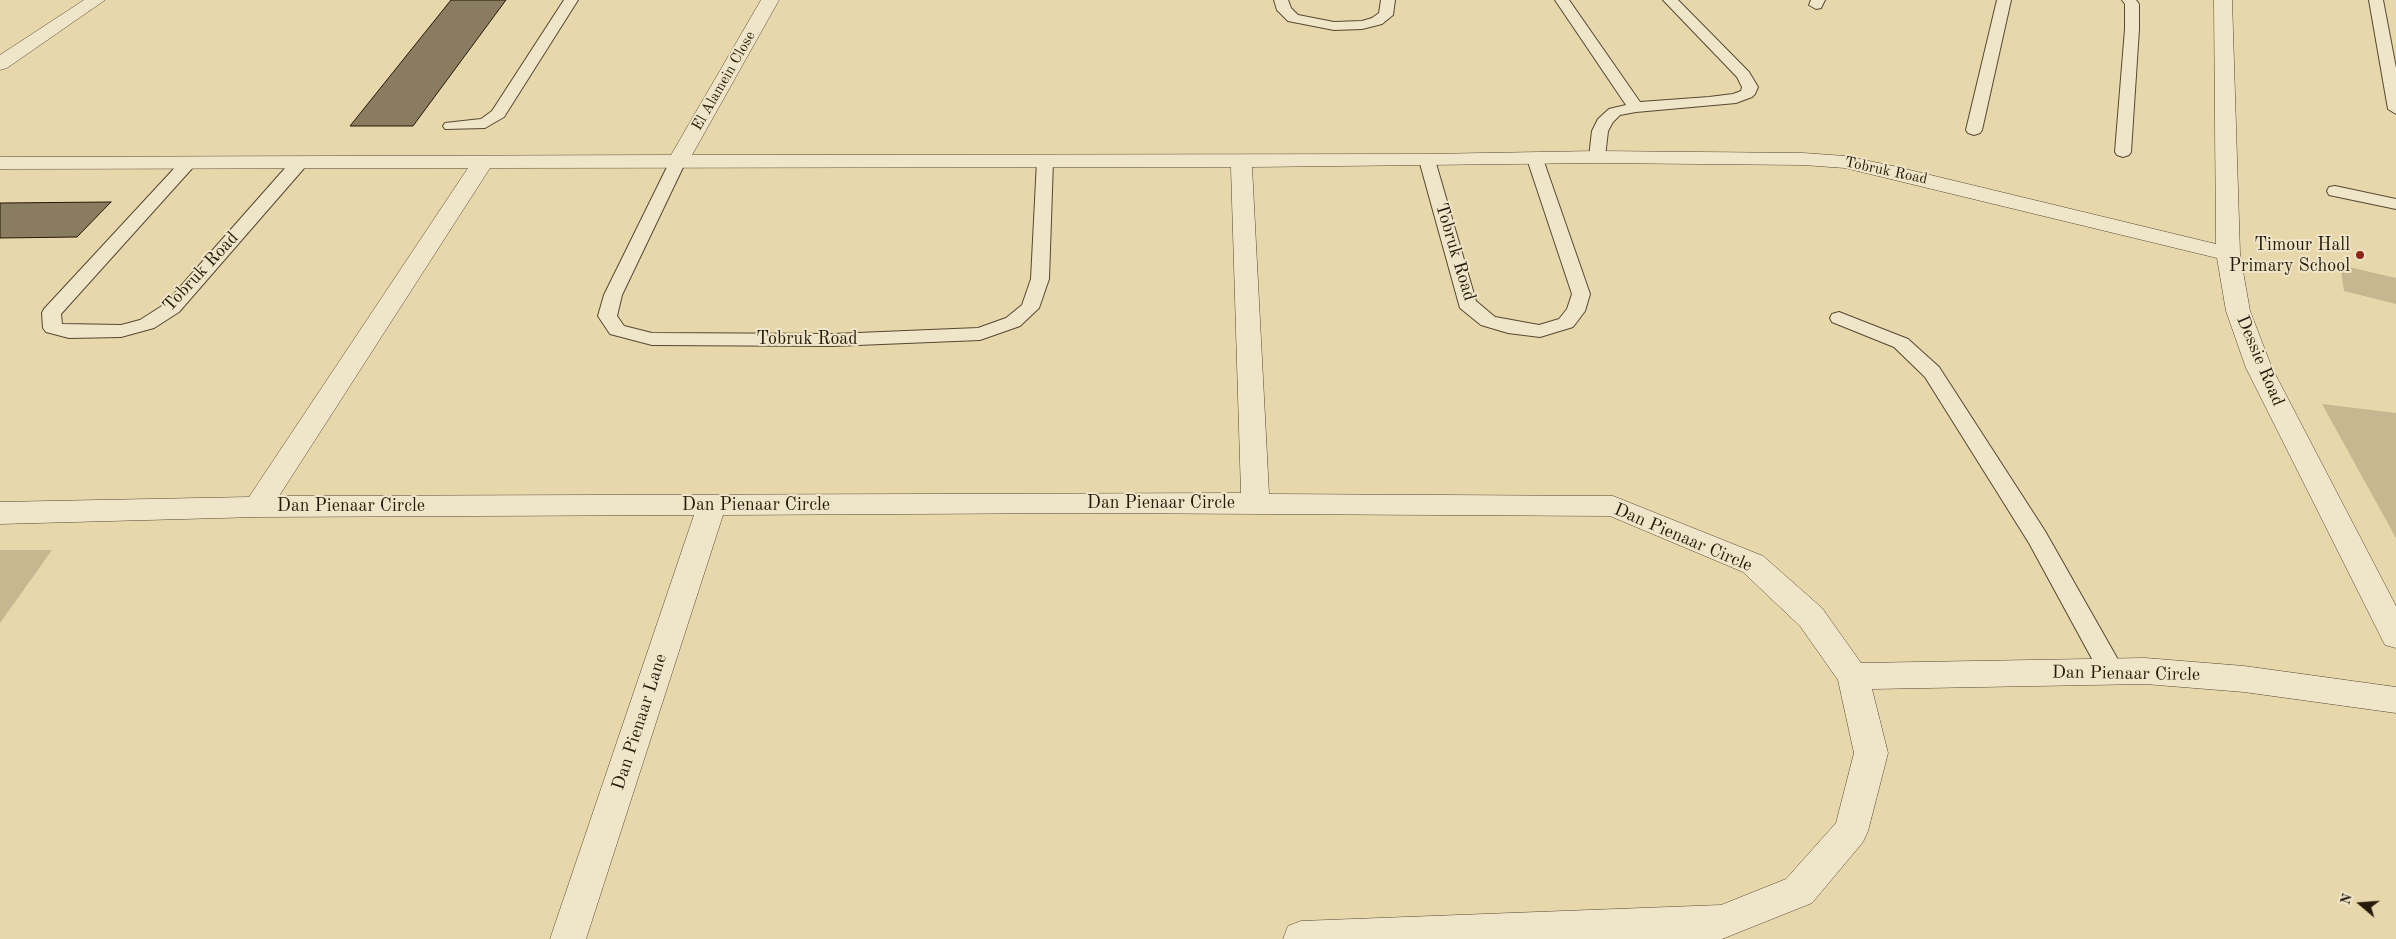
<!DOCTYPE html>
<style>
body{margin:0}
#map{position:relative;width:2396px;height:939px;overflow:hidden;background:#e7d7ab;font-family:"Old Standard TT",serif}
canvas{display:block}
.north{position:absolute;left:2336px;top:879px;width:50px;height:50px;-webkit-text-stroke:4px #efe5c8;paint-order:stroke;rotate:288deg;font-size:14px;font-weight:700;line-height:20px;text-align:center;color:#25190a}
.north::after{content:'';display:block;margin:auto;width:18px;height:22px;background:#25190a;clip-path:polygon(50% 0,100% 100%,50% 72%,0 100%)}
</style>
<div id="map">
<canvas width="2396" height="939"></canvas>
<div class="north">N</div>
</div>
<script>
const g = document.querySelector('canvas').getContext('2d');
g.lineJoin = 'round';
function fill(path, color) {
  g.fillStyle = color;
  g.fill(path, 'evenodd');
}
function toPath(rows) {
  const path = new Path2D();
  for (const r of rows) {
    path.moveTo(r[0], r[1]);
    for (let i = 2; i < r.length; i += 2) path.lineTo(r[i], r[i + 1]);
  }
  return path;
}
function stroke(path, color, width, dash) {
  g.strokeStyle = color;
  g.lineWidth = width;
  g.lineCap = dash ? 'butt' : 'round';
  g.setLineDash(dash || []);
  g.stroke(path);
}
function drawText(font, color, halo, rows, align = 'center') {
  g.font = font + ' "Old Standard TT",serif';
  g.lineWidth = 4;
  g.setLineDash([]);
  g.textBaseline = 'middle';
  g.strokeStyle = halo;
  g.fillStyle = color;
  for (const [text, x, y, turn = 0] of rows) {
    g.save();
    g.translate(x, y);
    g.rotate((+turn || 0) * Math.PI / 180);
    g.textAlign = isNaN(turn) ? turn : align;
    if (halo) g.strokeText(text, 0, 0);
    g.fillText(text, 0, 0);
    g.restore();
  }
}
const green = toPath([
 [2340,265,2396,278,2396,304,2344,291],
 [2322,404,2396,413,2396,538],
 [0,550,52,550,0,623]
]);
const building = toPath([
 [451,0,506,0,413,126,350,126,451,0],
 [111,202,77,237,0,238,0,203,111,202]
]);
const lane = toPath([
 [564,0,578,0,504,117,485,128,445,129,443,126,445,123,481,119,492,111,564,0],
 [1274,0,1288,0,1291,8,1298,15,1334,22,1362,21,1372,18,1379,13,1381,0,1395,0,1393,15,1382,24,1362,29,1334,30,1288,21,1277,10,1274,0],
 [1555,0,1569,0,1640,102,1709,97,1733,94,1741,91,1742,87,1737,77,1663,0,1678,0,1749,72,1758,87,1755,94,1752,97,1736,103,1636,112,1620,115,1613,122,1608,131,1605,157,1603,160,1597,162,1591,160,1589,157,1592,131,1598,119,1609,109,1626,105,1555,0],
 [1811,0,1825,0,1821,8,1816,9,1809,5,1811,0],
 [1997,0,2011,0,1982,130,1980,133,1974,135,1968,133,1966,130,1997,0],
 [2122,0,2136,0,2139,4,2139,29,2131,152,2129,155,2123,157,2117,155,2115,152,2125,29,2125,4,2122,0],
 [2369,0,2383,0,2396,68,2396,114,2388,109,2369,0],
 [1535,154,1541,156,1543,159,1590,294,1585,311,1573,327,1540,337,1508,333,1481,325,1460,308,1419,160,1421,156,1427,155,1433,156,1435,160,1476,301,1495,317,1539,325,1559,319,1567,309,1572,294,1527,159,1529,156,1535,154],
 [678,156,684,157,686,161,622,295,617,316,624,326,652,333,833,334,978,328,1006,318,1022,305,1031,279,1037,161,1039,157,1045,156,1051,157,1053,161,1049,279,1039,308,1020,326,980,340,833,346,652,345,610,334,598,316,604,295,670,161,672,157,678,156],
 [300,157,306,158,308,162,306,166,179,312,154,328,121,337,69,338,46,332,43,328,42,313,44,309,182,160,194,160,196,164,61,314,62,324,121,325,140,320,165,304,294,158,300,157],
 [2335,186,2396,199,2396,209,2329,195,2327,191,2329,187,2335,186],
 [1839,312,1908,339,1939,367,2045,531,2121,665,2124,672,2121,679,2112,682,2103,679,2029,543,1925,377,1894,347,1832,322,1830,318,1832,314,1839,312]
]);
const street = toPath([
 [84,0,105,0,7,68,0,70,0,55,84,0],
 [761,0,779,0,692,155,1427,154,1597,151,1803,153,1845,156,1893,166,2216,244,2214,0,2232,0,2240,254,2250,311,2272,368,2396,606,2396,648,2385,645,2246,368,2226,311,2217,258,1845,168,1803,165,1597,163,1252,167,1269,494,1613,496,1763,556,1822,608,1861,663,2145,658,2244,666,2396,687,2396,713,2244,692,2145,684,1872,689,1888,753,1868,831,1863,842,1812,903,1722,939,1283,939,1288,926,1301,921,1721,905,1786,879,1836,823,1854,753,1838,680,1800,626,1743,572,1610,516,1089,513,723,515,586,939,550,939,694,515,257,517,0,524,0,502,249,497,468,168,0,169,0,157,671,155,761,0],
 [1231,167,1241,493,279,496,490,168,1231,167]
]);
const markers = [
 [2360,255,5,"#8f2418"]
];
const farStreetnames = [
 ["El Alamein Close",724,81,-60],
 ["Tobruk Road",1886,171,12]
];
const poiNames = [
 ["Timour Hall",2350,245],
 ["Primary School",2350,266]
];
const streetNames = [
 ["Tobruk Road",1455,252,73],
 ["Tobruk Road",201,272,-47],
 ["Tobruk Road",807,339],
 ["Dessie Road",2260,361,67],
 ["Dan Pienaar Circle",1161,503],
 ["Dan Pienaar Circle",756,505],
 ["Dan Pienaar Circle",351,506],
 ["Dan Pienaar Circle",1683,538,23],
 ["Dan Pienaar Circle",2126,674,1],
 ["Dan Pienaar Lane",640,722,-72]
];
fill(green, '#c6b790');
fill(building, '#8a7c5e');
stroke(building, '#25190a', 1);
stroke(lane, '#564832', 2);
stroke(street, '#564832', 1);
fill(lane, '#efe5c8');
fill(street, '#efe5c8');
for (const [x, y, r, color] of markers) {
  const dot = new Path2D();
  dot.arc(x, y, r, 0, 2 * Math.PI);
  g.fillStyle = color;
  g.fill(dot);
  stroke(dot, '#efe5c8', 2);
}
drawText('15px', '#25190a', '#efe5c8', farStreetnames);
drawText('18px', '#25190a', '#efe5c8', poiNames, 'right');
drawText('18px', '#25190a', '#efe5c8', streetNames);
</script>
